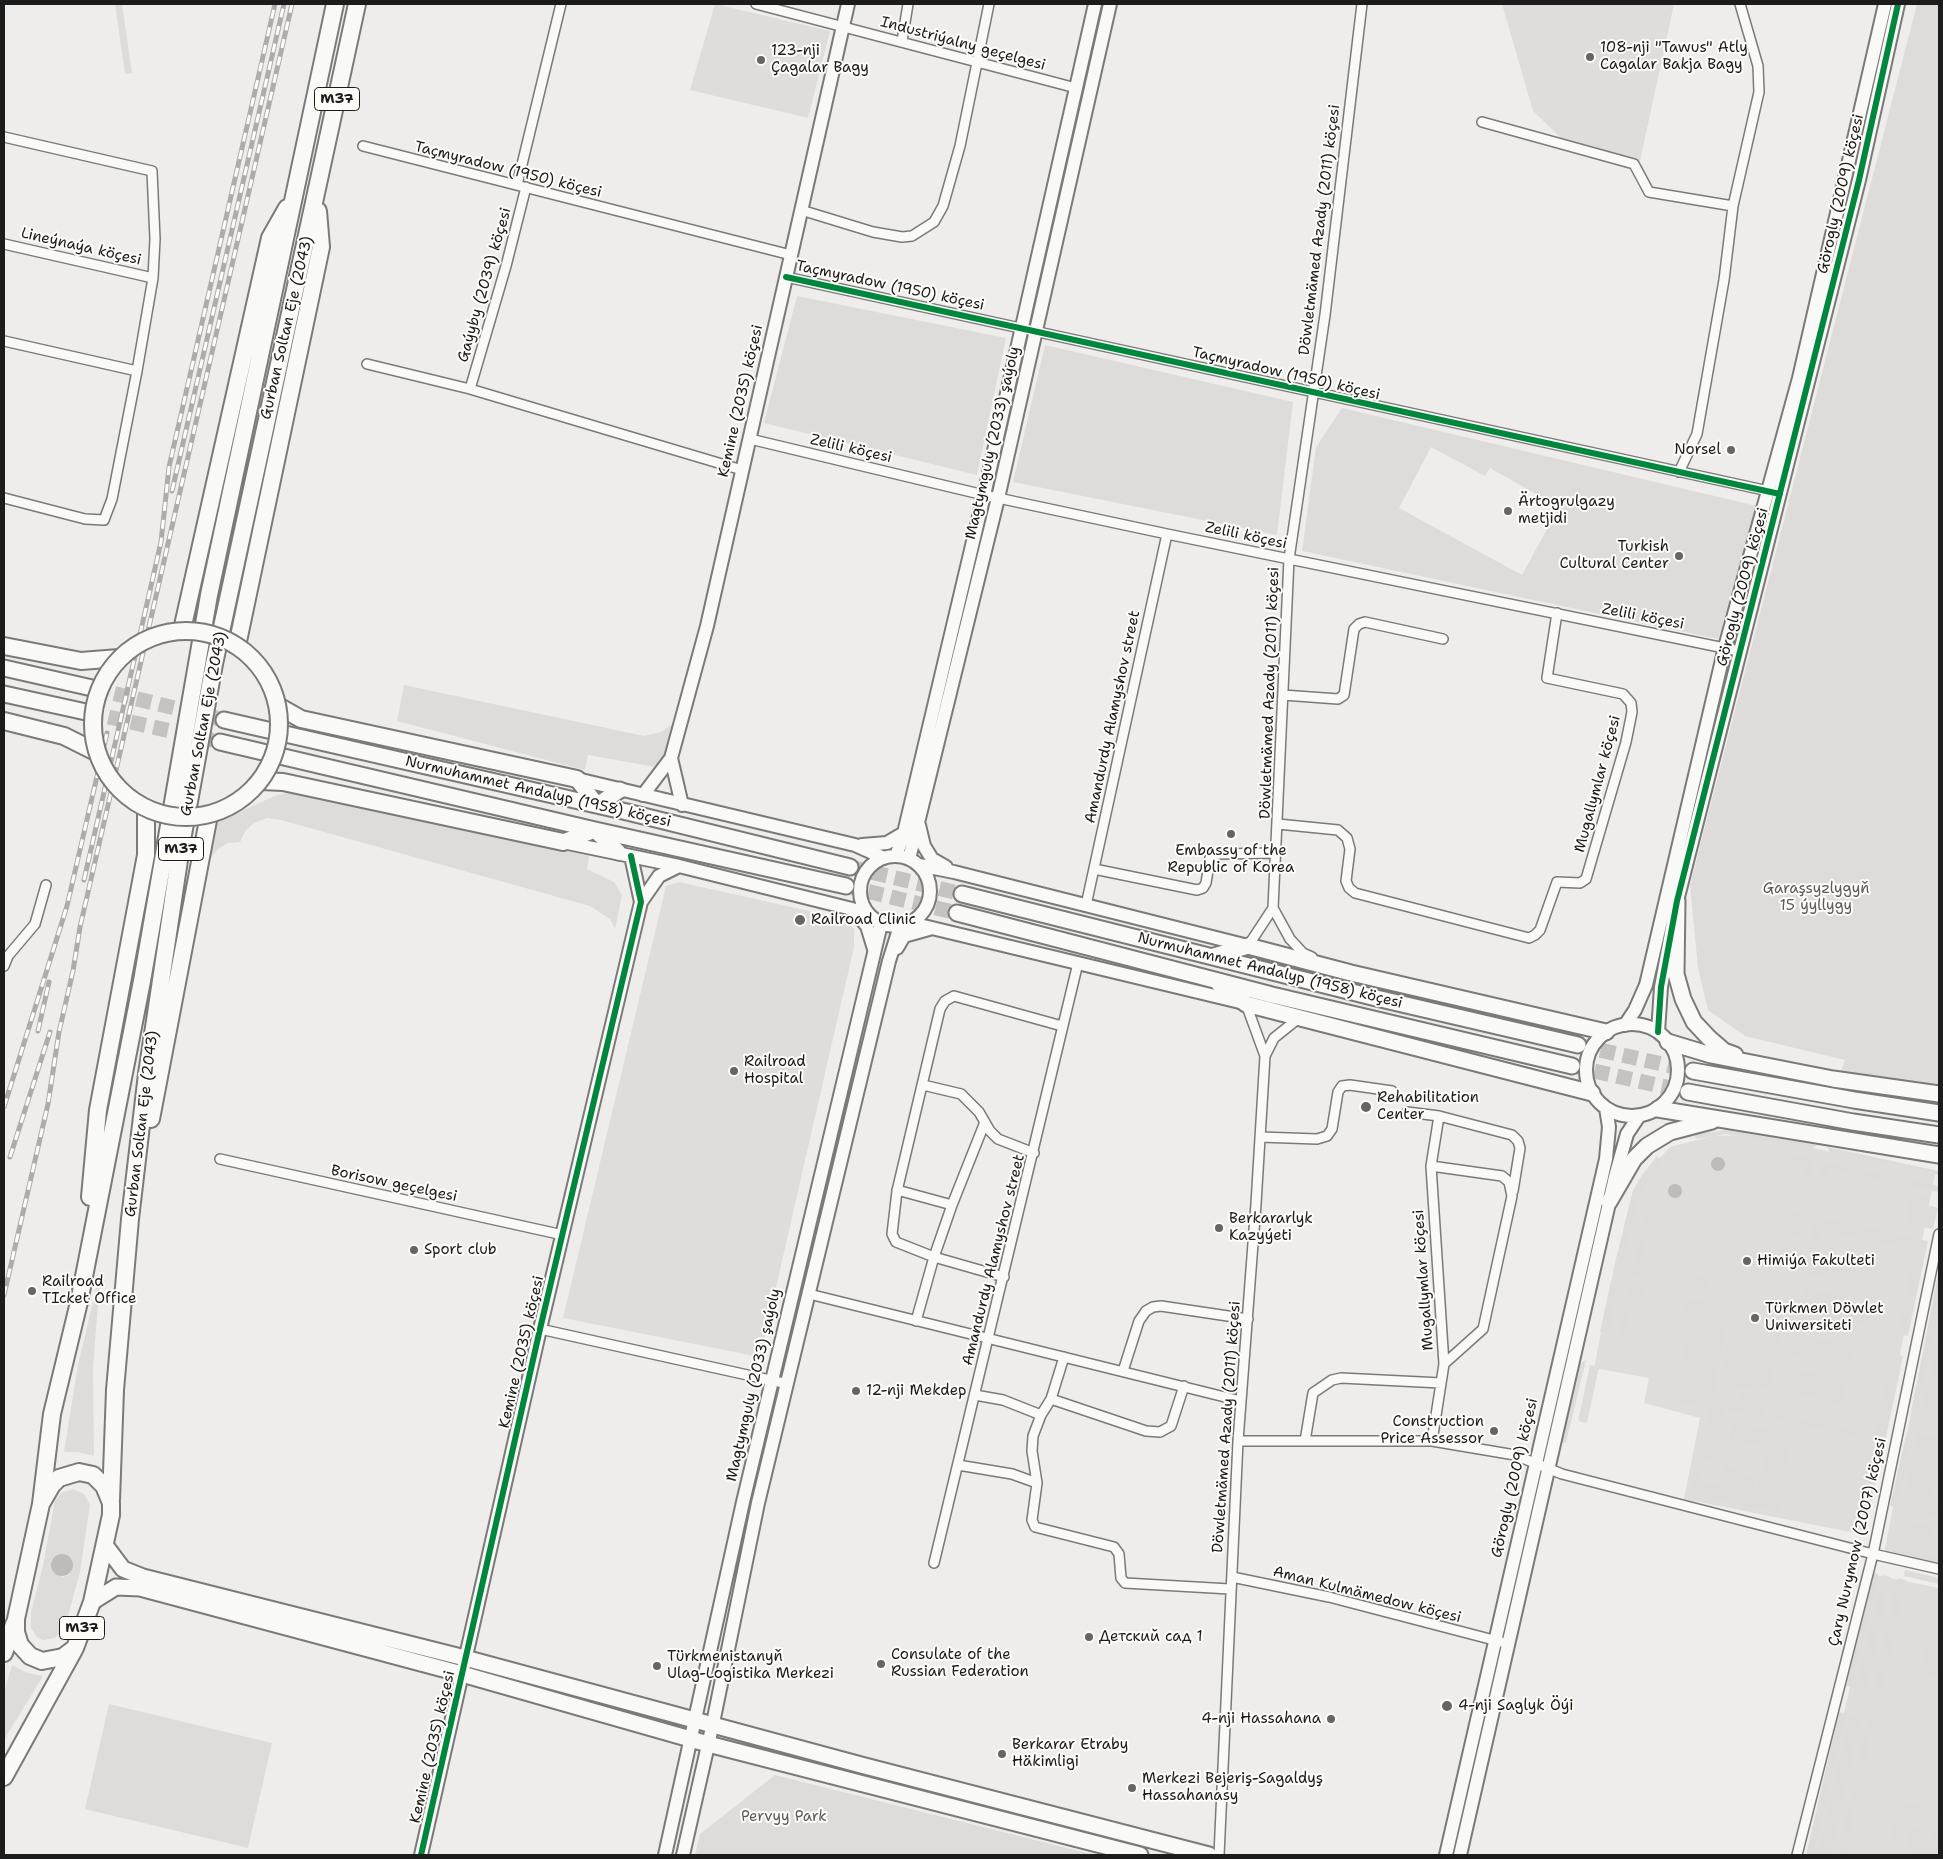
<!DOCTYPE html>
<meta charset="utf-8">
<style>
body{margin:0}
#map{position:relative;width:1943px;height:1859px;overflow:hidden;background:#efedeb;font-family:"Shantell Sans",sans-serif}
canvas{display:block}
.frame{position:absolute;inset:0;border:5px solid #1c1c1c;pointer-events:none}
</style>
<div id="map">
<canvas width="1943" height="1859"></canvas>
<div class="frame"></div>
</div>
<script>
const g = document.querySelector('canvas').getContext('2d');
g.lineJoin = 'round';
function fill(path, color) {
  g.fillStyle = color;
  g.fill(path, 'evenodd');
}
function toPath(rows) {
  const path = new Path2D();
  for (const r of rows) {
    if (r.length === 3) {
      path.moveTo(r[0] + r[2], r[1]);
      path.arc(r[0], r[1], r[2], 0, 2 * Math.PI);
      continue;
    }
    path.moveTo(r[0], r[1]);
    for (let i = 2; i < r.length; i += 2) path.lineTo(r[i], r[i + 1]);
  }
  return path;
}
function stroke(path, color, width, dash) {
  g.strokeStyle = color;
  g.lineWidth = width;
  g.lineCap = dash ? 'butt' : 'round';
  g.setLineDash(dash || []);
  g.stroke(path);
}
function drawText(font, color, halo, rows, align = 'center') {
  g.font = font + ' "Shantell Sans",sans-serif';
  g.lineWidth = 4;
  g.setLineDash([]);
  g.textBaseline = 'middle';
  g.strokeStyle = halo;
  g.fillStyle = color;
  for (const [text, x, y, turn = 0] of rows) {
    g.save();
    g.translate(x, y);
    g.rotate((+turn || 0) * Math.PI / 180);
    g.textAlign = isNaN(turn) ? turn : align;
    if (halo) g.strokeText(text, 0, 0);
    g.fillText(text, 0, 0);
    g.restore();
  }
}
const built = toPath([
 [715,4,830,31,808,118,690,90],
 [1502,4,1674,4,1640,161,1563,140,1533,111],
 [679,882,845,919,854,929,854,947,760,1357,563,1318,666,886],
 [1751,1135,1935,1174,1865,1535,1684,1499,1700,1418,1644,1403,1649,1378,1594,1368,1614,1268,1639,1181,1670,1147,1713,1136],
 [1939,1268,1939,1566,1884,1554],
 [1876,1575,1939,1588,1939,1855,1811,1855]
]);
const green = toPath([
 [115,4,122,4,132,73,125,74],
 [1917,4,1939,4,1939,1086,1841,1071,1845,1060,1745,1036,1708,1010,1698,968,1690,885],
 [797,296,1006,338,977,475,764,423],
 [1045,345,1293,402,1277,535,1013,482],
 [1342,408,1757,506,1718,639,1302,551,1316,447],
 [1431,447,1485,476,1490,468,1559,507,1522,575,1399,508],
 [404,685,644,736,661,732,674,723,661,768,588,755,585,770,397,721],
 [296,792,589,856,587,869,614,882,622,895,615,929,610,919,590,906,281,820,267,818,254,823,246,830,240,842,228,843,218,849,210,859,217,822,277,795],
 [1726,1130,1750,1134,1817,1145,1812,1148,1726,1134,1696,1139,1694,1135],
 [1827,1147,1939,1171,1939,1175,1830,1152],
 [1781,1153,1812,1159,1814,1162,1811,1176,1803,1175,1808,1163,1788,1158],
 [1657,1156,1662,1161,1640,1193,1621,1273,1613,1271,1633,1190,1642,1175],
 [1827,1162,1939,1186,1939,1192,1912,1187,1912,1183,1908,1181,1886,1176,1881,1176,1880,1180,1829,1169,1827,1180,1819,1178,1822,1164],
 [1910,1192,1930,1196,1928,1205,1938,1208,1933,1229,1906,1224],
 [1646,1210,1652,1211,1638,1273,1648,1276,1647,1279,1632,1275],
 [1789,1212,1803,1214,1799,1233,1795,1236,1783,1224],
 [1815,1216,1928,1241,1908,1336,1897,1334,1914,1250,1820,1230,1816,1249,1808,1247],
 [1785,1244,1795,1259,1792,1273,1777,1249],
 [1811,1253,1872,1265,1868,1283,1848,1278,1845,1283,1808,1275],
 [1681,1261,1692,1263,1683,1269,1675,1284,1665,1283,1666,1279,1672,1280,1674,1268,1679,1269],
 [101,1268,93,1367,94,1456,78,1452,64,1452,78,1365],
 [1695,1275,1705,1276,1709,1289,1705,1291,1689,1287,1687,1281],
 [1939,1278,1939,1325,1930,1323],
 [1611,1281,1619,1282,1608,1334,1600,1332],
 [1629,1286,1645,1289,1643,1296,1634,1294,1625,1335,1619,1334],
 [1804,1288,1844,1296,1844,1301,1867,1306,1863,1324,1804,1312,1802,1318,1797,1317],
 [1686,1298,1721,1305,1731,1312,1771,1321,1769,1332,1683,1314],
 [1691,1318,1727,1325,1713,1396,1739,1402,1741,1391,1757,1394,1758,1391,1768,1393,1763,1418,1724,1410,1713,1462,1704,1460,1700,1481,1719,1485,1734,1423,1737,1423,1726,1466,1741,1469,1740,1475,1754,1478,1753,1487,1758,1488,1767,1447,1736,1440,1739,1424,1790,1434,1792,1439,1786,1469,1778,1471,1774,1492,1783,1495,1779,1513,1689,1493,1697,1453,1713,1457,1716,1440,1704,1437,1710,1408,1671,1400,1674,1385,1677,1385],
 [1773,1324,1782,1326,1769,1389,1758,1386,1756,1391,1719,1382,1731,1326,1768,1334,1767,1339,1769,1340],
 [1795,1329,1800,1330,1799,1335,1855,1346,1851,1364,1831,1359,1828,1364,1789,1356],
 [1927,1335,1932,1336,1916,1413,1911,1411],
 [1938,1338,1939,1338,1939,1418,1921,1414],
 [1892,1354,1903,1356,1885,1442,1775,1419,1776,1415,1875,1436],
 [1586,1360,1566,1443,1562,1442,1581,1363],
 [1590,1365,1599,1367,1587,1423,1578,1421],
 [1787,1368,1826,1376,1826,1382,1846,1386,1842,1404,1782,1390],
 [1907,1431,1912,1432,1896,1508,1890,1506],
 [1917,1434,1939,1438,1939,1465,1932,1501,1939,1503,1939,1514,1935,1513,1934,1516,1901,1509],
 [73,1489,84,1494,90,1505,80,1572,65,1627,55,1638,43,1640,37,1637,31,1628,31,1612,43,1566,55,1500,61,1493],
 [59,1554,66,1555,72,1560,70,1574,66,1576,63,1577,51,1568,51,1561],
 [1899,1519,1931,1527,1927,1555,1939,1558,1939,1564,1900,1555,1892,1551],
 [1905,1570,1939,1578,1939,1584,1904,1576],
 [1872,1572,1878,1574,1852,1687,1846,1686],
 [1883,1575,1890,1577,1866,1691,1856,1688],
 [1898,1578,1906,1580,1881,1694,1873,1692],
 [1930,1631,1939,1633,1939,1676,1921,1672],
 [12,1665,28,1673,43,1676,4,1740,4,1692],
 [109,1704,272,1743,248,1848,85,1809],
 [1839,1712,1846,1714,1813,1855,1806,1855],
 [1850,1715,1860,1717,1831,1855,1818,1855],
 [1868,1718,1874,1720,1861,1778,1855,1776],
 [775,1775,1095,1855,695,1855,700,1834],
 [1852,1790,1858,1792,1844,1855,1838,1855],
 [1899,1801,1939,1810,1938,1846,1925,1825,1926,1819,1915,1816,1913,1823,1904,1832,1901,1847,1890,1845],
 [1915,1827,1921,1828,1936,1855,1906,1848,1909,1833]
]);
const water = toPath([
 [1718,1164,7],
 [1675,1191,7],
 [62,1565,11]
]);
const primaryTunnel = toPath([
 [92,688,224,720],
 [86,712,220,742],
 [850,867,962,894],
 [846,886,957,913],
 [1578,1045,1693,1071],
 [1572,1066,1688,1092]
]);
const street = toPath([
 [756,4,1076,88],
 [902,41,908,4],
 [1482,122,1634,164,1649,192,1733,206],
 [4,137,152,171,155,239,153,278,137,371,112,499,104,520,85,519,4,498],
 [363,146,791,255],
 [517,185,561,4],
 [801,210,873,232,902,237,912,236,934,222,943,206,960,146,989,4],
 [4,244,153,278],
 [786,277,1773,492],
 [4,341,137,371],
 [367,364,470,389,742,470],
 [470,389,506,266,526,187],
 [750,439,984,495,1167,534,1739,651],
 [1679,472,1697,434,1724,280,1733,206,1759,92,1758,66,1740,4],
 [1283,695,1338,699,1344,695,1354,629,1359,624,1365,622,1443,639],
 [1278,824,1338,830,1347,838,1350,849,1346,881,1349,888,1355,893,1529,938,1535,935,1540,930,1557,882,1580,883,1586,879,1626,742,1632,712,1631,703,1623,694,1547,678,1557,613],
 [1094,869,1197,890,1203,888,1206,883,1210,858,1218,854,1276,853],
 [1086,905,1167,534],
 [1273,908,1290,939,1303,953,1312,957],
 [1248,946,1273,908,1289,559,1325,315,1362,4],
 [4,966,8,956,35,924,46,885],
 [1265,1056,1274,1038,1299,1018],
 [923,1085,961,1094,979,1112,990,1131,998,1139,1034,1153],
 [1407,1112,1439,1116,1512,1135,1518,1141,1520,1148,1513,1191],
 [1260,1137,1317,1139,1327,1136,1332,1129,1338,1092,1342,1086,1350,1085,1392,1091],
 [220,1159,563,1235],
 [1431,1166,1502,1176,1509,1182,1512,1196,1483,1329,1444,1364],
 [897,1190,952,1205,985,1122],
 [952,1205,934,1257,1004,1277],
 [809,1294,1241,1401],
 [916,1321,934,1257,896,1242,892,1234,897,1191,940,1009,945,1001,954,996,1062,1026],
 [540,1329,788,1384],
 [1064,1357,1051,1399,1146,1431,1160,1432,1171,1426,1184,1386],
 [1123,1371,1139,1321,1146,1311,1153,1307,1161,1306,1248,1319],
 [975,1395,1003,1400,1041,1415],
 [1238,1441,1432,1441,1515,1455,1562,1474,1873,1554,1939,1569],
 [1305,1441,1313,1393,1332,1380,1341,1378,1441,1383],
 [1432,1441,1444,1364,1431,1166,1439,1116],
 [958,1465,1012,1474,1037,1483,1032,1520,1035,1527,1114,1547,1119,1554,1121,1578,1125,1583,1230,1589],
 [1037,1483,1032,1451,1033,1436,1041,1415,1051,1399],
 [934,1563,1078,963],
 [1232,1577,1329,1597,1509,1644],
 [1219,1855,1238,1441,1256,1204,1265,1056,1246,1004],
 [1797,1855,1873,1554,1939,1234]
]);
const secondary = toPath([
 [577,779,855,845,884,858],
 [643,795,671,758],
 [682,805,671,758,707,626,848,4],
 [919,825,924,846,932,859,946,867],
 [563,842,679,866,852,909,870,917],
 [862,845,887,843,904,833],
 [895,891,35],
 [896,856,904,833,984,495,1095,4],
 [909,859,998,498,1110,4],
 [919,865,954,872,1248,946],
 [641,902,659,876,679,866],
 [855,912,867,926,874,949],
 [911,923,1244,1003],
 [897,948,904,936,929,929],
 [1632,1070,46],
 [1625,1025,1635,1010,1646,985,1725,647,1799,378,1885,4],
 [1658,1032,1661,987,1677,901,1859,180,1898,4],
 [421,1855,540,1329,641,902,631,856],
 [665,1855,743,1502,881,924],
 [683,1855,713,1723,758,1503,889,961,900,926],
 [1446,1855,1606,1159,1609,1127,1606,1108],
 [1460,1855,1615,1177,1627,1134,1639,1116]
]);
const primary = toPath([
 [4,668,92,688],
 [4,694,86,712],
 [224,720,627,812,850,867],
 [220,742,595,830,846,886],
 [577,779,597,805,620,790],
 [563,842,595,830,618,852],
 [962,894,1372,997,1578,1045],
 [1677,901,1676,974,1683,999,1694,1022,1709,1038,1724,1051,1735,1055],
 [957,913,1272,995,1572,1066],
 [1214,956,1248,946,1351,973,1606,1032],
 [1219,984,1246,1004,1592,1093],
 [1668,1042,1711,1055,1833,1079,1939,1094],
 [1693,1071,1854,1100,1939,1113],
 [1688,1092,1853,1122,1939,1135],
 [1658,1109,1939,1155],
 [1609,1202,1634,1159,1647,1146,1670,1132,1712,1121],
 [105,1545,123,1569,143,1577,465,1658,861,1765,1209,1855],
 [92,1602,116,1587,140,1588,462,1674,708,1744,1140,1855]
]);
const highway = toPath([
 [182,630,270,238,287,208],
 [4,646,81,661,119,658],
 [237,646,321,247,318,211],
 [278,706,301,719,577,779],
 [4,721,64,736,96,752],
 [261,781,283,782,563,842],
 [151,1119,209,815],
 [90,1197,98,1110,146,855,146,809],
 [111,1500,115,1390,130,1219,147,1074,182,840,214,664,357,4],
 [41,1504,52,1485,59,1478,79,1472,93,1475,104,1486,111,1503,111,1515,92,1602,75,1648,63,1657,42,1661,30,1656,20,1645,16,1632,16,1619,41,1504,52,1414,79,1302,142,981,209,595,335,4],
 [4,1653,14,1624],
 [4,1777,74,1650]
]);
const rail = toPath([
 [172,491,284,4],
 [84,880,161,542,169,467,275,4],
 [38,1031,49,982],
 [4,1107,67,906,107,733],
 [10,1157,50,1032],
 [4,1295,48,1104,59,1032,73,971,80,927,292,4]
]);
const highwayBridge = toPath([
 [186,724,93]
]);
const cycleway = toPath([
 [786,277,1780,494],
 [1658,1032,1661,987,1677,901,1859,180,1898,4],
 [421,1855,540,1329,641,902,631,856]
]);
const markers = [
 [1590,57,5,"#666564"],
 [761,60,5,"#666564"],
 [1731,450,5,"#666564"],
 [1508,511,5,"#666564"],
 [1679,556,5,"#666564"],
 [1231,834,5,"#666564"],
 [800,920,6,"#666564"],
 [734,1071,5,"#666564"],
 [1366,1107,6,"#666564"],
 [1219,1228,5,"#666564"],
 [414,1250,5,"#666564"],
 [1747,1261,5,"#666564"],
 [32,1291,5,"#666564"],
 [1755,1318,5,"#666564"],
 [856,1391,5,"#666564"],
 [1494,1431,5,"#666564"],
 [1089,1637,5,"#666564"],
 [881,1664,5,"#666564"],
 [657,1666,5,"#666564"],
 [1447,1706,6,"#666564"],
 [1331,1719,5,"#666564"],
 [1002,1754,5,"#666564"],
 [1132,1788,5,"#666564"]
];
const shields = [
 [337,99,45],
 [181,849,45],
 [82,1628,45]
];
const shieldNames = [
 ["M37",337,99],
 ["M37",181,849],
 ["M37",82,1628]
];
const streetNames = [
 ["Industriýalny geçelgesi",963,44,15],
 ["Taçmyradow (1950) köçesi",508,170,14],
 ["Görogly (2009) köçesi",1841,194,-77],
 ["Döwletmämed Azady (2011) köçesi",1320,230,-83],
 ["Lineýnaýa köçesi",81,247,13],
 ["Gaýyby (2039) köçesi",485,285,-74],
 ["Taçmyradow (1950) köçesi",890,286,12],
 ["Gurban Soltan Eje (2043)",287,328,-77],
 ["Taçmyradow (1950) köçesi",1286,374,13],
 ["Kemine (2035) köçesi",741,401,-77],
 ["Magtymguly (2033) şaýoly",993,443,-77],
 ["Zelili köçesi",851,449,13],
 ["Zelili köçesi",1246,536,12],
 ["Görogly (2009) köçesi",1743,587,-75],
 ["Zelili köçesi",1643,617,11],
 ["Döwletmämed Azady (2011) köçesi",1270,693,-88],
 ["Amandurdy Alamyshov street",1113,717,-78],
 ["Gurban Soltan Eje (2043)",204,724,-79],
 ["Mugallymlar köçesi",1598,784,-75],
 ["Nurmuhammet Andalyp (1958) köçesi",538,792,13],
 ["Nurmuhammet Andalyp (1958) köçesi",1270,971,14],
 ["Gurban Soltan Eje (2043)",142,1124,-83],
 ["Borisow geçelgesi",394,1184,12],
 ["Amandurdy Alamyshov street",994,1260,-76],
 ["Mugallymlar köçesi",1424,1280,-94],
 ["Kemine (2035) köçesi",522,1352,-77],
 ["Magtymguly (2033) şaýoly",754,1385,-77],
 ["Döwletmämed Azady (2011) köçesi",1227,1427,-86],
 ["Görogly (2009) köçesi",1515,1478,-77],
 ["Çary Nurymow (2007) köçesi",1858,1542,-77],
 ["Aman Kulmämedow köçesi",1367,1595,14],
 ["Kemine (2035) köçesi",433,1747,-77]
];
const poiNames = [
 ["108-nji \"Tawus\" Atly",1600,48],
 ["Cagalar Bakja Bagy",1600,65],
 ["123-nji",771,51],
 ["Çagalar Bagy",771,68],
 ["Norsel",1721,450,"right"],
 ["Ärtogrulgazy",1518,502],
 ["metjidi",1518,519],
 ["Turkish",1669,547,"right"],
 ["Cultural Center",1669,564,"right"],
 ["Embassy of the",1231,851,"center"],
 ["Republic of Korea",1231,868,"center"],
 ["Railroad Clinic",811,920],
 ["Railroad",744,1062],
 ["Hospital",744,1079],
 ["Rehabilitation",1377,1098],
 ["Center",1377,1115],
 ["Berkararlyk",1229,1219],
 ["Kazyýeti",1229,1236],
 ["Sport club",424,1250],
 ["Himiýa Fakulteti",1757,1261],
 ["Railroad",42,1282],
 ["TIcket Office",42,1299],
 ["Türkmen Döwlet",1765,1309],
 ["Uniwersiteti",1765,1326],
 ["12-nji Mekdep",866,1391],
 ["Construction",1484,1422,"right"],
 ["Price Assessor",1484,1439,"right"],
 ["Детский сад 1",1099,1637],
 ["Consulate of the",891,1655],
 ["Russian Federation",891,1672],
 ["Türkmenistanyň",667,1657],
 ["Ulag-Logistika Merkezi",667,1674],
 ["4-nji Saglyk Öýi",1458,1706],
 ["4-nji Hassahana",1321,1719,"right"],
 ["Berkarar Etraby",1012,1745],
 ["Häkimligi",1012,1762],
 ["Merkezi Bejeriş-Sagaldyş",1142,1779],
 ["Hassahanasy",1142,1796]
];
const parkNames = [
 ["Garaşsyzlygyň",1816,889],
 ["15 ýyllygy",1816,906],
 ["Pervyy Park",784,1817]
];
fill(built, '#dfddda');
fill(green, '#dedcda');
fill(water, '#bdbcb9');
stroke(primaryTunnel, '#c5c3c2', 15, [15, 8]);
stroke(street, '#7b7a79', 12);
stroke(secondary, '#7b7a79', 16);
stroke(primary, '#7b7a79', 19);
stroke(highway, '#7b7a79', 20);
stroke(street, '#f9f9f7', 9);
stroke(secondary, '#f9f9f7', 12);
stroke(primary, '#f9f9f7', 15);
stroke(highway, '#f9f9f7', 16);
stroke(rail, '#aeacab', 5);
stroke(rail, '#fdfcf7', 3, [9]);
stroke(highwayBridge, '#7b7a79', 20, []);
stroke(highwayBridge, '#f9f9f7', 16);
stroke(cycleway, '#00873e', 6);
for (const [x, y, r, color] of markers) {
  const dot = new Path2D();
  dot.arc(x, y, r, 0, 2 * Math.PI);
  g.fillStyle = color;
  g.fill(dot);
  stroke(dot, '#fdfcf7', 2);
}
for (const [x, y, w] of shields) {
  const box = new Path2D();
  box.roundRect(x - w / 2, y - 11.5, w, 23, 4);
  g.fillStyle = '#fdfcf7';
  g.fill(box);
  stroke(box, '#1c1c1c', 1);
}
drawText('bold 14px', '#1c1c1c', null, shieldNames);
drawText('15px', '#1c1c1c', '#fdfcf7', streetNames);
drawText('15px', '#1c1c1c', '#fdfcf7', poiNames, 'left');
drawText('15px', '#5b5b5a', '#fdfcf7', parkNames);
</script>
